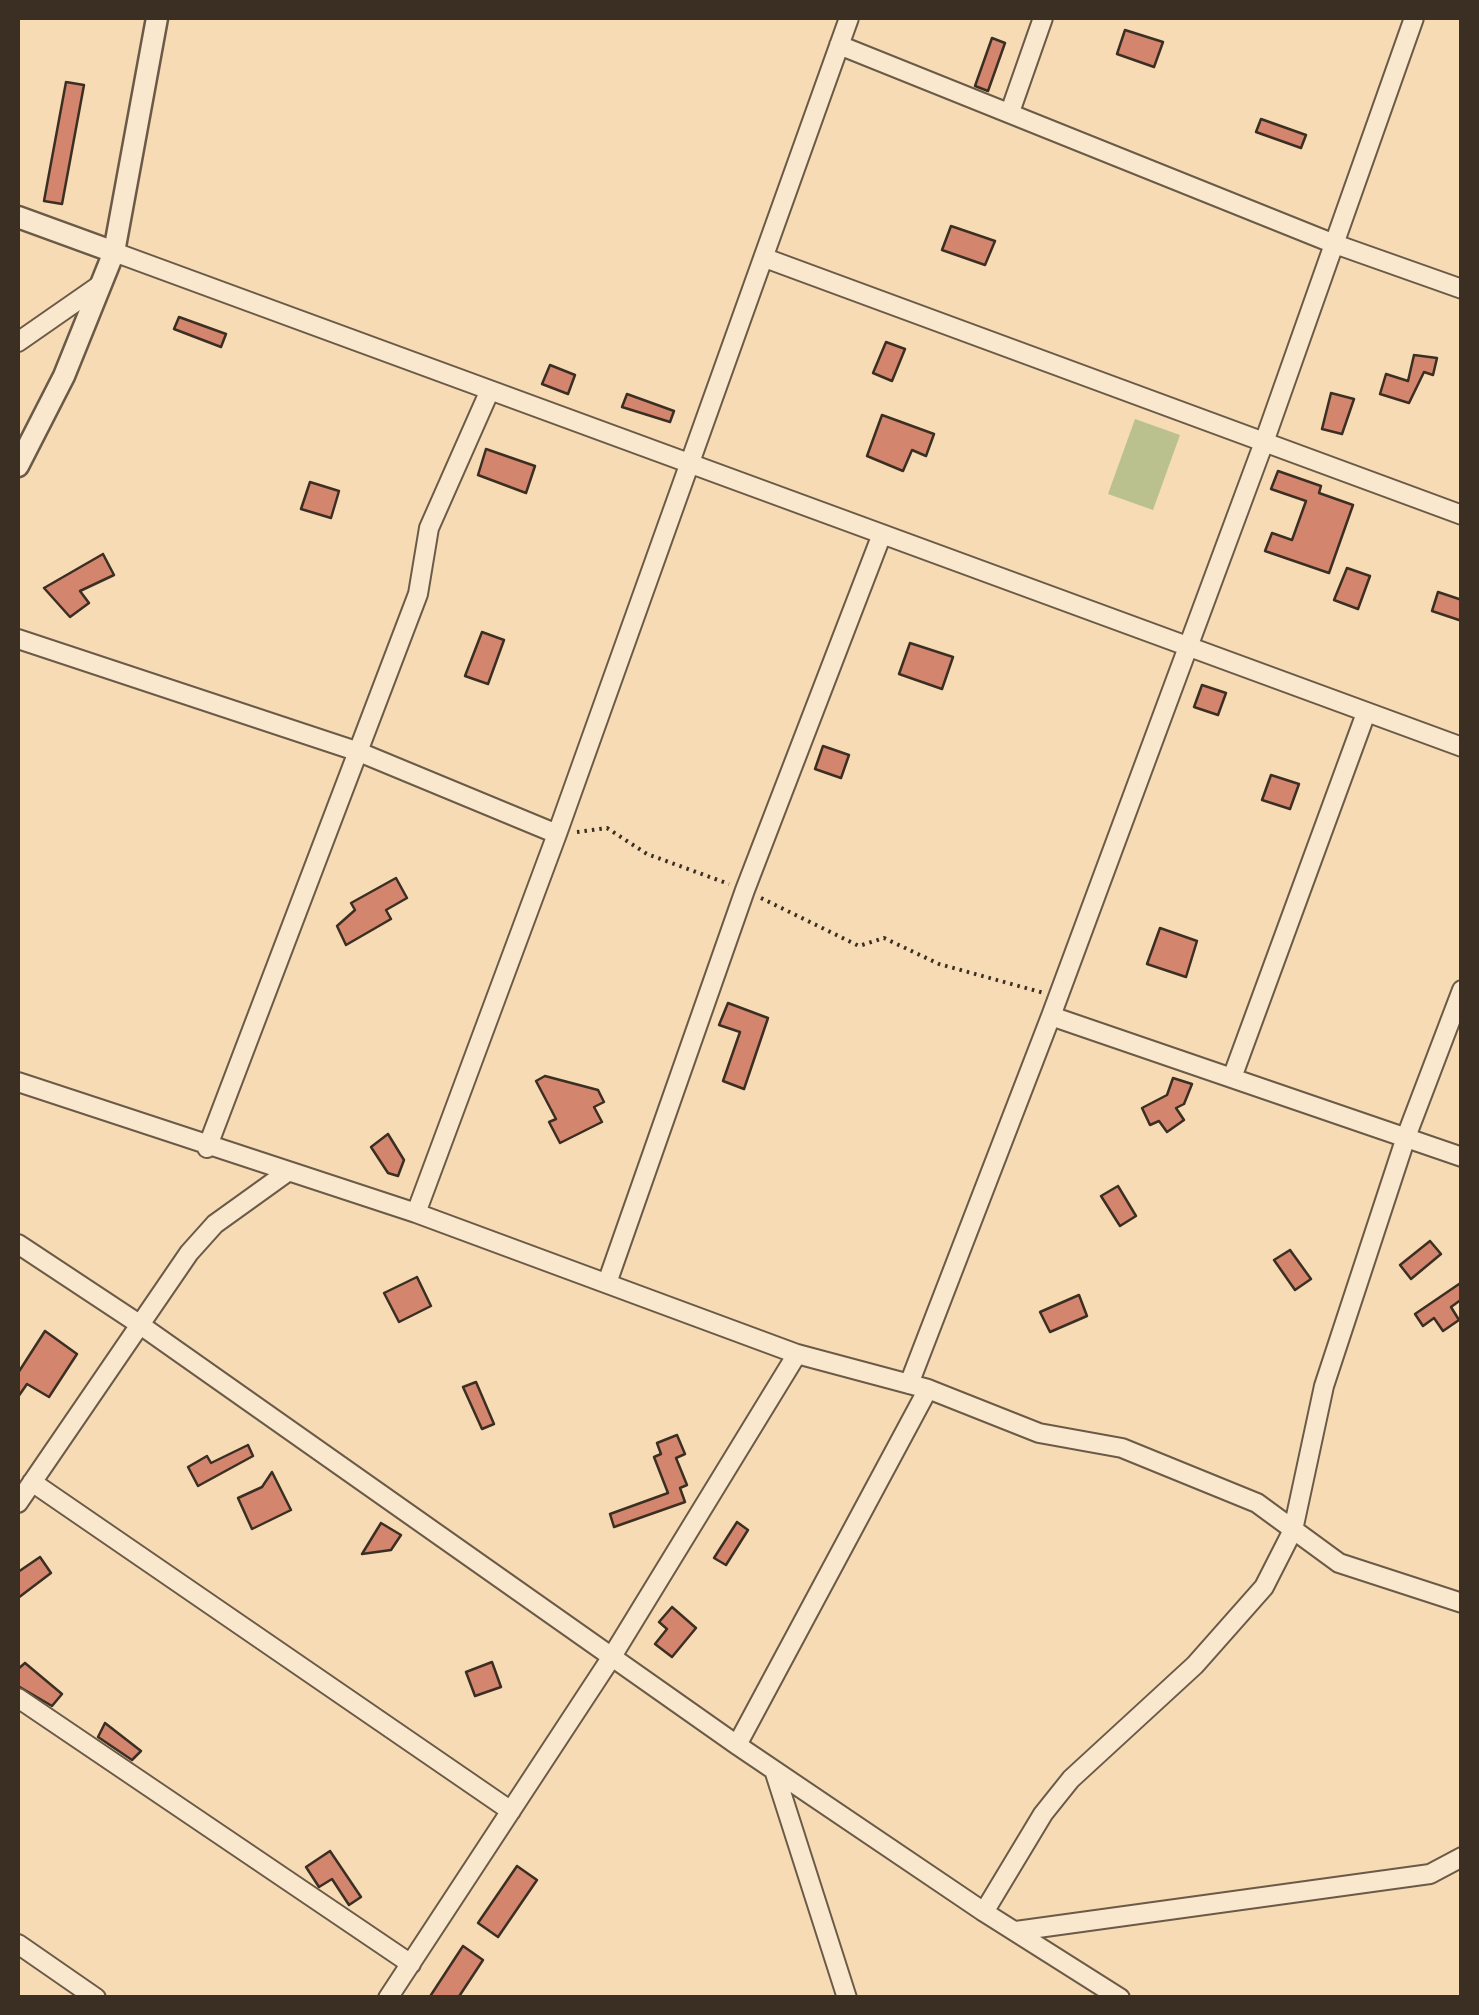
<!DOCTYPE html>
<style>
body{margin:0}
#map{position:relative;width:1479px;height:2015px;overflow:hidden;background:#f6dbb4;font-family:"Libre Caslon Text",serif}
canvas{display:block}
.frame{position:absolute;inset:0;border:20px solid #3b2f23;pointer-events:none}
</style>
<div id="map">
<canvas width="1479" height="2015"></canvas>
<div class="frame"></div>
</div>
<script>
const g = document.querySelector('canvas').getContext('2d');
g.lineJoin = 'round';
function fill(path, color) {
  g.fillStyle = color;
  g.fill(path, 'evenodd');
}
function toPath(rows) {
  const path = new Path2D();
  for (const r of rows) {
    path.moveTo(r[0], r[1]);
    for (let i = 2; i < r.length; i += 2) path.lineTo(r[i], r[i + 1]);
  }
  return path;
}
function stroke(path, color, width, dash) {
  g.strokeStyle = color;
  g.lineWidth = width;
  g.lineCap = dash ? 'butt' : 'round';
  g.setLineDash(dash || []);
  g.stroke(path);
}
const green = toPath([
 [1135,419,1180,435,1153,510,1108,494]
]);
const building = toPath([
 [1125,30,1163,42,1154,67,1117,54,1125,30],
 [992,38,1005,43,988,91,975,86,992,38],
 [66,82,84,85,62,204,44,201,66,82],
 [1261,119,1306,135,1301,148,1256,132,1261,119],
 [951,226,995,241,985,265,942,250,951,226],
 [179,317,226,334,221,347,174,329,179,317],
 [886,342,905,349,892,381,873,373,886,342],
 [1414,355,1437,358,1433,375,1424,372,1409,403,1380,394,1386,374,1408,381,1414,355],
 [550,365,575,375,568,394,542,384,550,365],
 [1331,393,1354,399,1342,434,1322,429,1331,393],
 [627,394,674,411,670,422,622,407,627,394],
 [882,415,934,434,926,456,912,450,903,471,867,456,882,415],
 [486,449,535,466,526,493,478,475,486,449],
 [1278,471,1321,486,1319,493,1353,505,1329,573,1265,551,1272,533,1292,540,1306,501,1271,489,1278,471],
 [310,482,339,491,331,518,301,509,310,482],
 [103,554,114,575,80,591,89,603,70,617,44,588,103,554],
 [1347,568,1370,576,1358,609,1334,600,1347,568],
 [1438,592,1462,600,1462,621,1432,611,1438,592],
 [482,632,504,640,488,684,465,676,482,632],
 [910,643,953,657,942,689,899,674,910,643],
 [1202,685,1226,693,1218,715,1194,707,1202,685],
 [823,746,849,755,841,778,815,769,823,746],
 [1271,775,1299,784,1290,809,1262,800,1271,775],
 [396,878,407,898,386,910,391,919,346,945,337,926,355,910,351,903,396,878],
 [1160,928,1197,941,1186,977,1147,964,1160,928],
 [728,1003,768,1018,744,1089,723,1081,740,1032,719,1025,728,1003],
 [545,1076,598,1090,604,1102,594,1107,602,1122,560,1143,549,1122,556,1119,536,1081,545,1076],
 [1173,1078,1192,1084,1184,1104,1176,1108,1184,1120,1167,1132,1159,1121,1150,1125,1142,1108,1167,1095,1173,1078],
 [388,1134,404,1160,398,1176,388,1173,371,1147,388,1134],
 [1118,1186,1136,1216,1120,1226,1101,1196,1118,1186],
 [1430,1241,1441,1254,1411,1279,1400,1265,1430,1241],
 [1290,1250,1311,1279,1295,1290,1274,1260,1290,1250],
 [417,1277,431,1306,399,1322,384,1293,417,1277],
 [1462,1282,1462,1299,1451,1307,1459,1320,1443,1331,1434,1318,1423,1326,1415,1314,1462,1282],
 [1079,1295,1087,1316,1050,1332,1040,1312,1079,1295],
 [45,1331,77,1354,49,1397,27,1384,18,1397,18,1373,45,1331],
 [476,1382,494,1424,482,1429,463,1387,476,1382],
 [677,1435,685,1454,676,1458,687,1485,680,1488,685,1502,614,1527,610,1514,668,1493,654,1457,661,1454,657,1443,677,1435],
 [248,1445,253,1456,198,1486,188,1467,207,1456,211,1463,248,1445],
 [272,1472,291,1510,252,1529,238,1498,262,1487,272,1472],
 [737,1522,748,1530,726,1565,714,1558,737,1522],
 [381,1523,401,1535,391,1550,362,1554,381,1523],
 [40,1557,51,1573,18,1598,18,1572,40,1557],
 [672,1607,696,1628,672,1657,655,1644,667,1629,659,1622,672,1607],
 [492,1662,501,1687,475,1696,466,1672,492,1662],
 [25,1663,62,1694,52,1706,18,1686,18,1669,25,1663],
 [105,1723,141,1751,132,1760,98,1737,105,1723],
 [330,1851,361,1897,349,1905,332,1879,319,1887,306,1867,330,1851],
 [517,1866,537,1880,498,1937,478,1923,517,1866],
 [463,1946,483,1960,458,1998,429,1998,463,1946]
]);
const path = toPath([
 [577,832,607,828,647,854,729,884],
 [761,898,859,946,884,938,939,964,1044,993]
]);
const minor = toPath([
 [839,45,1332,243,1462,289],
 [1010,112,1043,18],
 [114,252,1462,747],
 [765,258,1462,515],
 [18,342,100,285],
 [18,639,359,752,557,834],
 [1051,1016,1462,1157],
 [1233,1075,1366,713],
 [18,1082,416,1213,797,1354,928,1389,1039,1433,1122,1448,1257,1503,1339,1563,1462,1603],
 [207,1148,418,594,429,528,490,390],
 [416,1213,557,834,849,18],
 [18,1244,139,1324,737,1745,984,1912,1120,1998],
 [607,1283,745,890,882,534],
 [909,1384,1051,1016,1263,445,1414,18],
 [32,1482,511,1811],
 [18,1503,189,1253,215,1224,286,1173],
 [18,1698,411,1964],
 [737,1745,928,1389],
 [774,1770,847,1998],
 [984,1912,1043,1814,1071,1779,1195,1665,1264,1587,1293,1530,1324,1386,1406,1137,1462,990],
 [1016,1931,1430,1874,1462,1857],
 [18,1944,96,1998],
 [388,1998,611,1658,797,1354]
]);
const tertiary = toPath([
 [18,217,114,252],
 [18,466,64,376,114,252,157,18]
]);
fill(green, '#bac18f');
fill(building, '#d3856d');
stroke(building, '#3b2f23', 2.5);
stroke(minor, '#6a5a47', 22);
stroke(tertiary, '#6a5a47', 25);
stroke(path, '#3b2f23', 4, [2.5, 5]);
stroke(minor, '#f9e8ce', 18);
stroke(tertiary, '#f9e8ce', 20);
</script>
